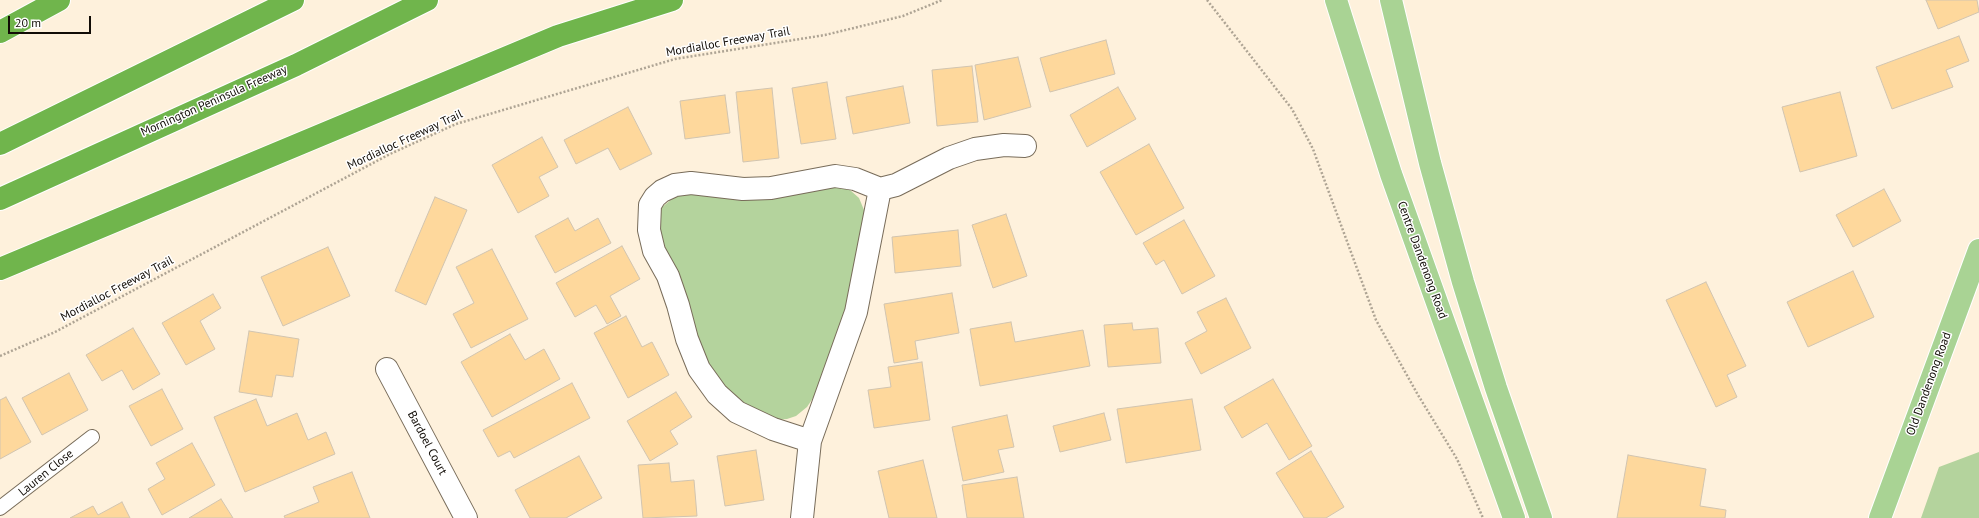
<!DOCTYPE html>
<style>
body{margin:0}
#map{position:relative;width:1979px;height:518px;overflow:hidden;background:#fef1dc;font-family:"PT Sans",sans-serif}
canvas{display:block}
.scale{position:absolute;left:8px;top:16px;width:83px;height:18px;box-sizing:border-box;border:2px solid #110c06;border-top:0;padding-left:5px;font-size:12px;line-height:14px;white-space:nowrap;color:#110c06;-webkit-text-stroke:3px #fff;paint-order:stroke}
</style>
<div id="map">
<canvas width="1979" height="518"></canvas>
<div class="scale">20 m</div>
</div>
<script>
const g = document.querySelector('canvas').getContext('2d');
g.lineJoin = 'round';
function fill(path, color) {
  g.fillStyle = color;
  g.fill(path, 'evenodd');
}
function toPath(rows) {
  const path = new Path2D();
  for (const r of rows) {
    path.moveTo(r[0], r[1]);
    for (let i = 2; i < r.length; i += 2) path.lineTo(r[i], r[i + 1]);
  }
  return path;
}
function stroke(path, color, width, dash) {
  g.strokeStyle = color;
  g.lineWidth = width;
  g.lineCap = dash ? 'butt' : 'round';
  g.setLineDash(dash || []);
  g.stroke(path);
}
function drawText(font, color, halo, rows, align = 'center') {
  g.font = font + ' "PT Sans",sans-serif';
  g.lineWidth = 3;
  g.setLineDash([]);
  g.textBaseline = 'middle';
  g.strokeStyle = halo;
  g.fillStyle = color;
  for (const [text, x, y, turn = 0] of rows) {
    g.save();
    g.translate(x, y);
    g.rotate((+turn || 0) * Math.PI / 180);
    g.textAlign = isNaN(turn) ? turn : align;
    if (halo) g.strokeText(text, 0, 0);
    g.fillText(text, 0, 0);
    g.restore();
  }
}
const green = toPath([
 [840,187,850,190,859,198,864,210,865,222,848,307,823,383,807,407,796,416,787,419,773,420,741,403,721,387,705,363,658,235,661,208,678,194],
 [1979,452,1979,518,1921,518,1939,467]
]);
const building = toPath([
 [1926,0,1977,0,1979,12,1938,29,1926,0],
 [1959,36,1969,61,1946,70,1953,87,1892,109,1876,67,1959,36],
 [1106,40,1115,74,1050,92,1040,58,1106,40],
 [1018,57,1031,107,984,120,975,65,1018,57],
 [972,66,978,122,937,126,932,70,972,66],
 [827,82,836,139,801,144,792,88,827,82],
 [903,86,910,123,853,134,846,97,903,86],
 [1118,87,1136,119,1087,147,1070,115,1118,87],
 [772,88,779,158,743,162,736,92,772,88],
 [1840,92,1857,156,1800,172,1782,107,1840,92],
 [725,95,730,133,685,139,680,101,725,95],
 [628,107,652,154,620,170,608,148,576,164,564,140,628,107],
 [542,137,558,167,539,177,549,196,518,213,492,165,542,137],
 [1149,144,1184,208,1136,235,1100,172,1149,144],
 [1884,189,1901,221,1853,247,1836,215,1884,189],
 [435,197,467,210,426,305,395,291,435,197],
 [1006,214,1027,276,993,288,972,225,1006,214],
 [568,218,575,231,598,218,611,243,555,273,535,236,568,218],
 [1184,220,1215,276,1182,294,1164,260,1156,265,1143,243,1184,220],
 [958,230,961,266,895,273,892,237,958,230],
 [622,246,640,279,610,296,621,316,607,324,596,305,575,317,556,283,622,246],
 [328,247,350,296,283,326,261,277,328,247],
 [492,249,528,319,471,348,453,314,474,303,456,267,492,249],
 [1853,271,1874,317,1808,347,1787,302,1853,271],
 [1706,282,1746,366,1727,375,1737,397,1716,407,1666,300,1706,282],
 [952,293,959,333,915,341,918,359,894,363,884,304,952,293],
 [213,294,221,308,200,321,215,349,186,365,162,323,213,294],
 [1226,298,1251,348,1201,374,1185,343,1207,331,1197,312,1226,298],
 [626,316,642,347,652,342,669,375,628,398,594,333,626,316],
 [1011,322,1015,342,1083,330,1090,366,980,386,970,329,1011,322],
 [1132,323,1133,330,1158,328,1161,363,1108,367,1104,325,1132,323],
 [133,328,160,374,133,390,122,370,102,381,86,355,133,328],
 [249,331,299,339,293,377,276,375,272,397,239,392,249,331],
 [510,334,525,360,544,349,560,379,492,417,461,362,510,334],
 [922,362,930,420,874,428,868,390,891,387,888,367,922,362],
 [69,373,88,410,42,435,22,398,69,373],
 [1273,379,1312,446,1289,460,1267,423,1242,438,1224,407,1273,379],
 [572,383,590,418,514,458,510,451,498,457,483,430,572,383],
 [162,389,183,429,151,446,129,406,162,389],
 [676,392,692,417,670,431,678,444,650,461,627,421,676,392],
 [6,397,31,442,0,459,0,400,6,397],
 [256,399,267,426,297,413,308,440,326,432,335,454,245,492,214,417,256,399],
 [1192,399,1201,450,1126,463,1117,409,1192,399],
 [1104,413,1111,440,1060,452,1053,426,1104,413],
 [1007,415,1014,447,998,450,1004,472,963,481,952,427,1007,415],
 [192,443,215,485,162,515,148,489,165,479,156,463,192,443],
 [756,450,764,500,725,506,717,456,756,450],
 [1311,451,1344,507,1326,518,1304,518,1276,473,1311,451],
 [1628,455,1706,469,1700,506,1726,510,1725,518,1617,518,1628,455],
 [579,456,602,498,566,518,530,518,515,490,579,456],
 [923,460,937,518,889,518,878,471,923,460],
 [669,463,671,482,694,480,697,516,643,518,638,465,669,463],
 [352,472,370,518,285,518,284,516,319,502,313,487,352,472],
 [1017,477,1024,518,967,518,962,485,1017,477],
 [221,499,233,518,189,518,221,499],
 [122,502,130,518,70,518,93,506,98,515,122,502]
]);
const path = toPath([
 [1207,0,1292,109,1313,149,1376,320,1418,395,1457,459,1483,518],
 [0,356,55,332,390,154,456,124,675,59,825,35,903,16,942,0]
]);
const lane = toPath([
 [0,508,92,437]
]);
const street = toPath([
 [880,189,896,185,949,158,975,149,1004,145,1025,146],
 [387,369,466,518],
 [802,518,810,441,856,312,880,189,855,179,835,176,771,188,743,189,691,183,675,185,662,191,655,197,650,205,649,230,654,251,668,276,678,305,687,339,699,369,717,394,737,412,773,429,810,441]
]);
const primary = toPath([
 [1336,0,1391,174,1514,518],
 [1391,0,1430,163,1463,282,1496,388,1541,518],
 [1880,518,1979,250]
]);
const highway = toPath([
 [0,32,59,0],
 [0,144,293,0],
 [0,199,296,65,427,0],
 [0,269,558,36,672,0]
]);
const streetNames = [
 ["Mordialloc Freeway Trail",728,42,-10],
 ["Mornington Peninsula Freeway",214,101,-24],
 ["Mordialloc Freeway Trail",405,140,-25],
 ["Centre Dandenong Road",1422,260,70],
 ["Mordialloc Freeway Trail",117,289,-28],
 ["Old Dandenong Road",1929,384,-70],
 ["Bardoel Court",427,443,62],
 ["Lauren Close",46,473,-39]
];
fill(green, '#b4d39d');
fill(building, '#fed89c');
stroke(building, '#d1c4b0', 1);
stroke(lane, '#786c5a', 16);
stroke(street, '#786c5a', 24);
stroke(primary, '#fff', 24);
stroke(highway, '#fff', 24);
stroke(path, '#aea494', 2.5, [2, 2]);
stroke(lane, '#fff', 14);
stroke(street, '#fff', 22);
stroke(primary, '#a9d394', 22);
stroke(highway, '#70b54c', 22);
drawText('12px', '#110c06', '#fff', streetNames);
</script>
